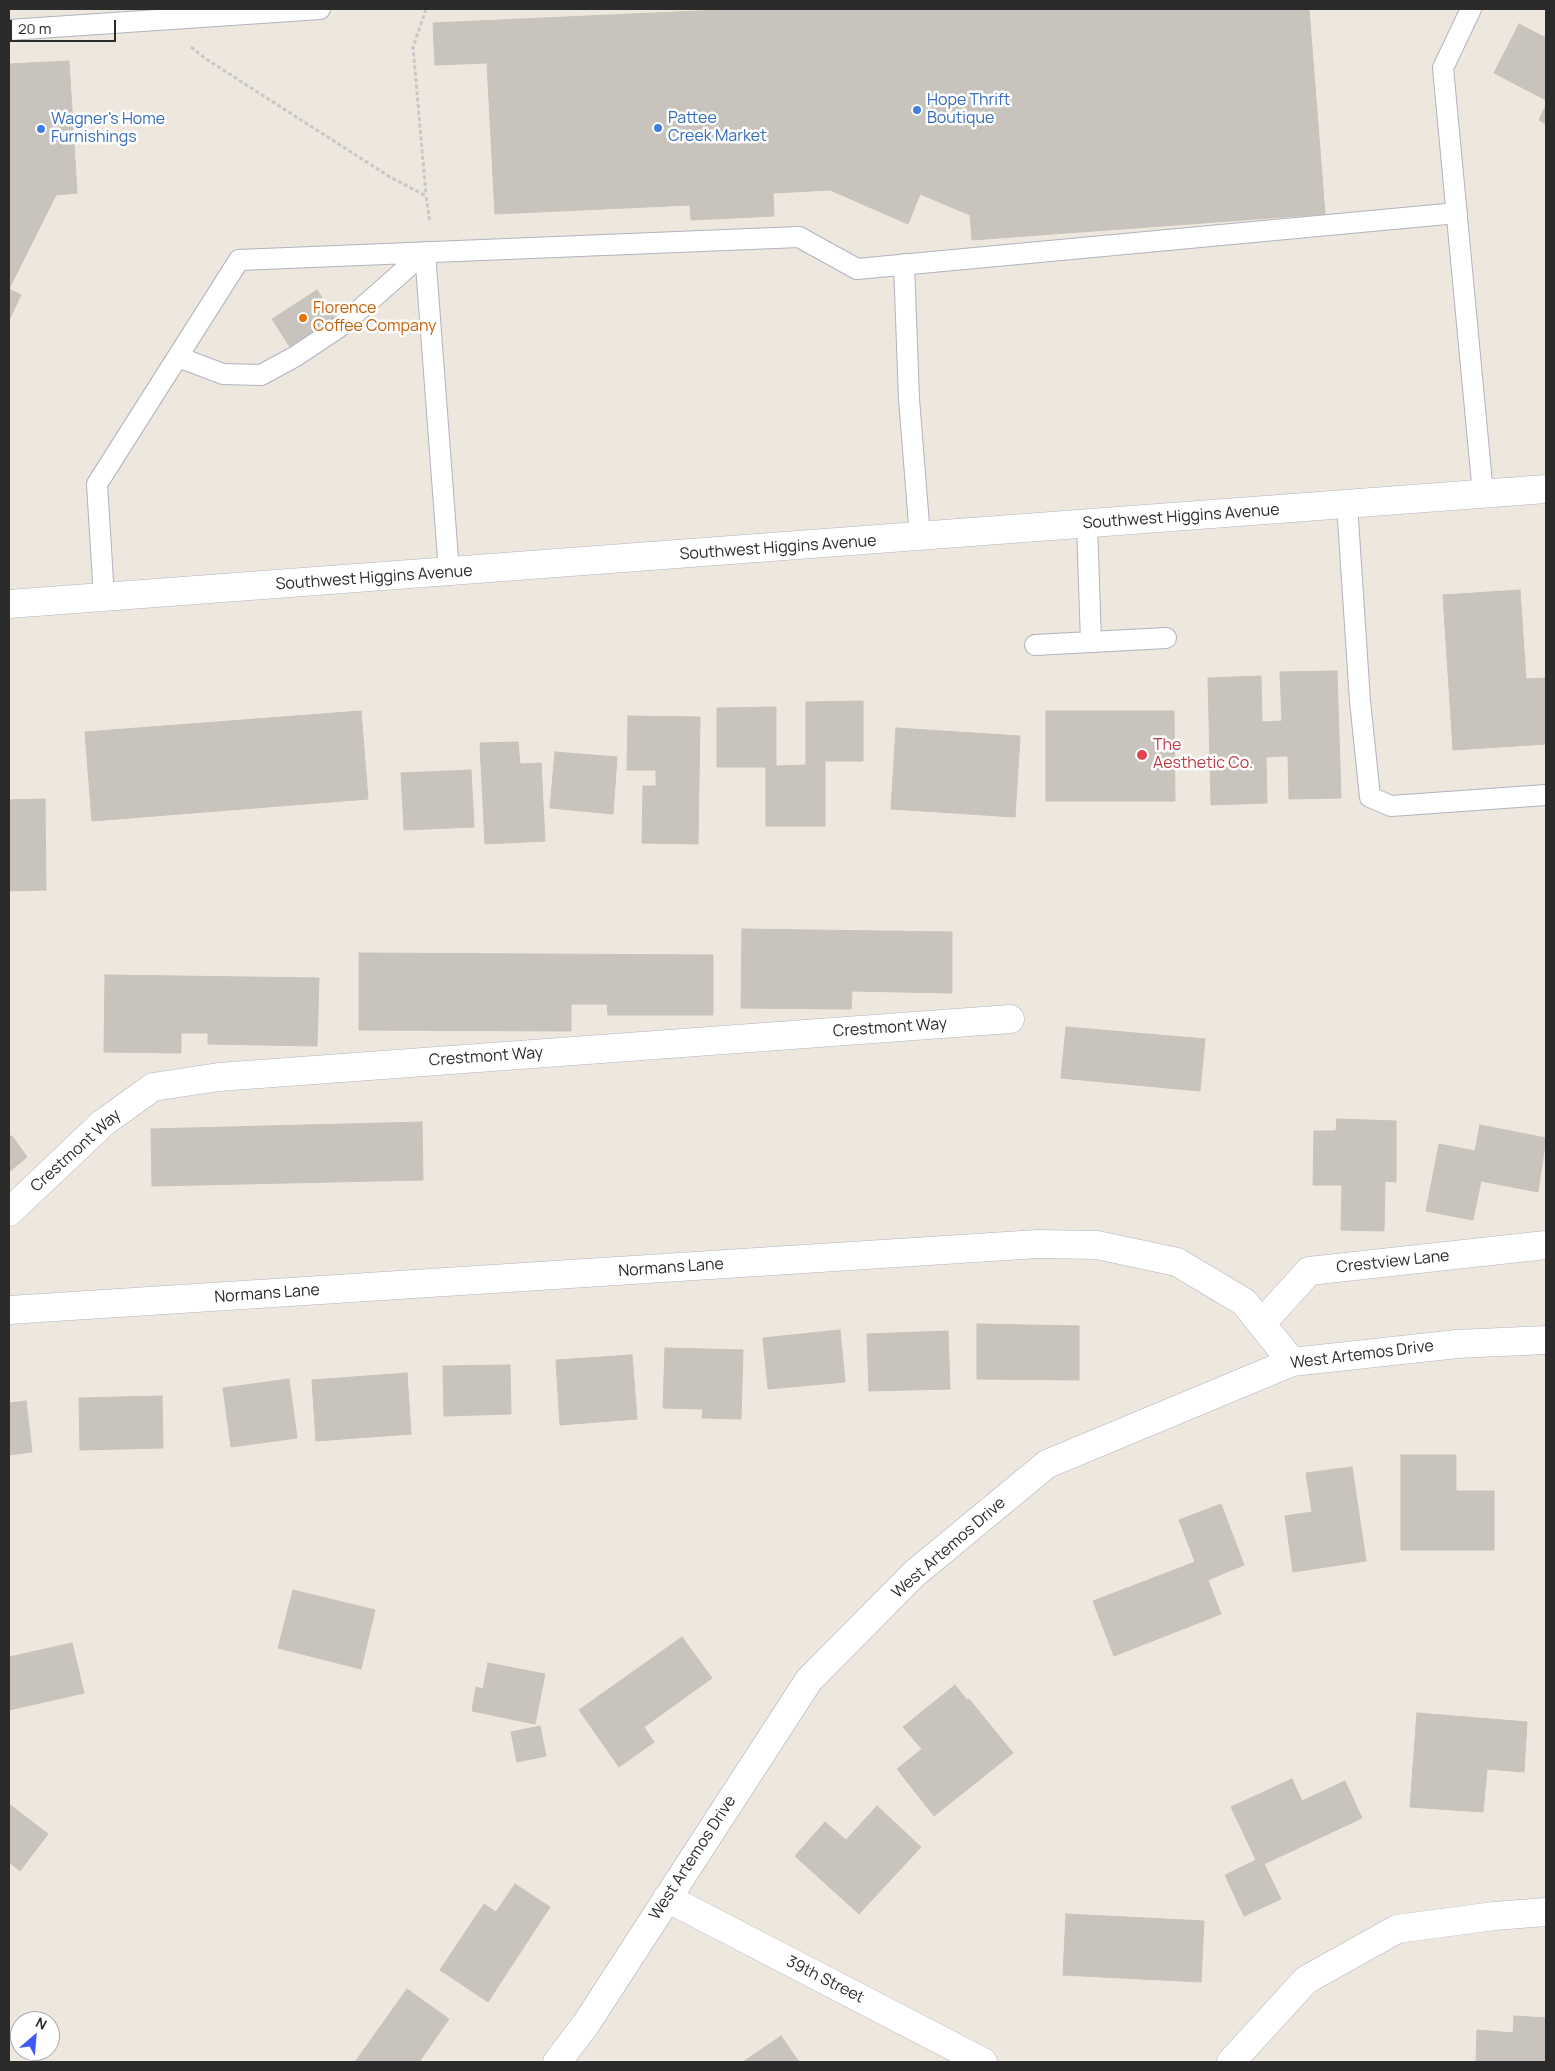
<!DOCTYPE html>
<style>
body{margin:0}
#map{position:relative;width:1555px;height:2071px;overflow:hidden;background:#ede7de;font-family:Manrope,sans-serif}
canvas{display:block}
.frame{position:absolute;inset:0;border:10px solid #2b2b2b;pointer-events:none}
.north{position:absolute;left:10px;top:2011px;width:50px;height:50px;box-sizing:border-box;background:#fff;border:1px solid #aaa;border-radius:50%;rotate:27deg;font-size:14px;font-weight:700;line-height:20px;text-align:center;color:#2b2b2b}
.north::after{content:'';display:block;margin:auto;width:18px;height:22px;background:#3f58f8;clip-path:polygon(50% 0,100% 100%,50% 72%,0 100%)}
.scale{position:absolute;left:10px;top:20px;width:106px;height:22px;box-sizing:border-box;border:2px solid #2b2b2b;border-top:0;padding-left:6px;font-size:15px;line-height:18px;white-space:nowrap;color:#2b2b2b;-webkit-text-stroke:4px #fff;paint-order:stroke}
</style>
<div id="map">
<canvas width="1555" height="2071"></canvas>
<div class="frame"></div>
<div class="north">N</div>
<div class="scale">20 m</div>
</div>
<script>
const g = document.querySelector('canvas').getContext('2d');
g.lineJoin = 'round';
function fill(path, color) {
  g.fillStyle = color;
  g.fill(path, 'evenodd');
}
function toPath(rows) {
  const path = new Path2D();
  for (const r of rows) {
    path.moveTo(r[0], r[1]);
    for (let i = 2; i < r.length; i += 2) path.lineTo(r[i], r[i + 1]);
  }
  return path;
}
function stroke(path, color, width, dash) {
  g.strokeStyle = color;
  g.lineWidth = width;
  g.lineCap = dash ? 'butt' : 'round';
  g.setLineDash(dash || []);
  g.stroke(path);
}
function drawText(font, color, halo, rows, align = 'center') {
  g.font = font + ' Manrope,sans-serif';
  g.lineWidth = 5;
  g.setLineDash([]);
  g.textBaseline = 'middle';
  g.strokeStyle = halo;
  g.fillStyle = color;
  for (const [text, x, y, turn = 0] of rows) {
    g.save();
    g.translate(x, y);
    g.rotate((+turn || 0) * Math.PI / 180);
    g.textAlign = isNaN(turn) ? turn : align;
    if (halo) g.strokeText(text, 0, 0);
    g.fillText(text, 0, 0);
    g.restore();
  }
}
const building = toPath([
 [742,9,815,9,830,190,773,193,774,216,691,220,690,205,495,214,487,63,435,65,433,23,742,9],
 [815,9,1309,9,1325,214,972,240,970,215,920,194,908,224,830,190,815,9],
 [1519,24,1546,38,1546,100,1494,73,1519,24],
 [69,61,77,193,56,195,9,289,21,295,9,320,9,64,69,61],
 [1546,105,1546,124,1539,120,1546,105],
 [317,290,335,318,290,347,272,319,317,290],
 [1520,590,1526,679,1546,678,1546,744,1453,750,1443,595,1520,590],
 [1337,671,1341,798,1289,799,1288,756,1266,757,1267,803,1211,805,1208,678,1261,676,1262,722,1282,721,1280,672,1337,671],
 [863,701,863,761,825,761,825,826,766,826,766,767,717,767,717,708,776,707,776,766,806,765,806,702,863,701],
 [361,711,368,799,92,821,85,732,361,711],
 [1046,711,1174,711,1175,801,1046,801,1046,711],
 [628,716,700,717,698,844,642,843,643,786,656,786,656,770,627,770,628,716],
 [896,728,1020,736,1015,817,891,809,896,728],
 [518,742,520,764,541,763,545,841,485,844,480,743,518,742],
 [555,752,617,757,613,814,550,808,555,752],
 [471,770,474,827,404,830,401,773,471,770],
 [45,799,46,890,9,891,9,800,45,799],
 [742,929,952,932,952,993,852,991,851,1009,741,1008,742,929],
 [359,953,713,955,713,1015,608,1015,607,1004,571,1004,571,1031,359,1030,359,953],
 [105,975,319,978,317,1046,208,1044,208,1033,181,1033,181,1053,104,1052,105,975],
 [1066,1027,1205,1039,1200,1091,1061,1078,1066,1027],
 [1337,1119,1396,1121,1396,1182,1385,1181,1384,1231,1341,1230,1342,1185,1313,1185,1314,1131,1336,1131,1337,1119],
 [422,1122,423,1180,152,1186,151,1129,422,1122],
 [1480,1125,1546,1138,1538,1192,1481,1181,1473,1220,1426,1211,1439,1144,1475,1151,1480,1125],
 [9,1136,12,1136,27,1157,9,1172,9,1136],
 [977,1324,1079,1326,1079,1380,977,1379,977,1324],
 [840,1330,845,1382,768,1389,763,1338,840,1330],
 [948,1331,950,1389,869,1391,867,1334,948,1331],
 [665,1348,743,1350,741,1419,702,1418,703,1409,663,1408,665,1348],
 [632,1355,637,1419,560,1425,556,1360,632,1355],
 [510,1365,511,1414,444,1416,443,1366,510,1365],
 [407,1373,411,1434,316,1441,312,1380,407,1373],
 [289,1379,297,1438,231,1447,223,1388,289,1379],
 [162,1396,163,1448,80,1450,79,1398,162,1396],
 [26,1401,32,1452,9,1455,9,1403,26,1401],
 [1401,1455,1456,1455,1456,1491,1494,1491,1494,1550,1401,1550,1401,1455],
 [1352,1467,1366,1561,1293,1572,1285,1516,1312,1512,1306,1473,1352,1467],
 [1221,1504,1244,1565,1208,1580,1221,1614,1114,1656,1093,1601,1195,1562,1179,1520,1221,1504],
 [293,1590,375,1610,361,1669,278,1648,293,1590],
 [682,1637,712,1678,644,1727,654,1742,619,1767,579,1710,682,1637],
 [72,1643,84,1693,9,1710,9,1657,72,1643],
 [488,1663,545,1674,535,1724,472,1711,476,1687,483,1689,488,1663],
 [955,1685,967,1700,969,1699,1013,1753,934,1816,897,1769,922,1749,903,1727,955,1685],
 [1417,1713,1527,1722,1524,1772,1487,1769,1483,1812,1410,1807,1417,1713],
 [540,1726,546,1756,517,1762,511,1732,540,1726],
 [1292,1779,1302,1801,1345,1781,1362,1818,1264,1864,1281,1899,1244,1916,1225,1875,1256,1860,1231,1807,1292,1779],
 [9,1804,48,1834,20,1871,9,1862,9,1804],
 [877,1806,921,1847,859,1914,795,1856,825,1822,846,1840,877,1806],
 [515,1884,550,1907,488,2002,440,1970,484,1904,496,1912,515,1884],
 [1066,1914,1204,1921,1201,1982,1063,1975,1066,1914],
 [407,1989,449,2019,419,2062,355,2062,407,1989],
 [1514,2016,1546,2018,1546,2062,1476,2062,1477,2030,1513,2033,1514,2016],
 [781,2036,799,2062,743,2062,781,2036]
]);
const path = toPath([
 [426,9,413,47,426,195],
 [191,47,206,59,390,177,426,196,430,223]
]);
const service = toPath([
 [1471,9,1443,68,1483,494],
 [9,30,320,9],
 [425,252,449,572],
 [904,264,909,399,920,537],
 [178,357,223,374,261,375,296,356,341,326,425,252],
 [1347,504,1360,701,1370,797,1391,806,1546,795],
 [104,597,97,484,239,260,799,237,857,269,1457,213],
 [1091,642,1166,638],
 [1035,645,1091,642,1087,524]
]);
const minor = toPath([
 [9,1212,103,1123,153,1087,219,1077,1010,1019],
 [9,1310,1038,1244,1097,1245,1177,1262,1244,1302,1292,1362],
 [1262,1323,1309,1271,1546,1245],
 [667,1898,983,2062],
 [557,2062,586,2024,809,1680,914,1574,1047,1464,1292,1362,1457,1344,1546,1340],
 [1231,2062,1306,1980,1397,1929,1494,1916,1546,1912]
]);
const secondary = toPath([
 [9,604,1546,489]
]);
const markers = [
 [917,110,5,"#3f7fe0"],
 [658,128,5,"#3f7fe0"],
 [41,129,5,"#3f7fe0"],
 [303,318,5,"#e8710a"],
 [1142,755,6,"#e0444e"]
];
const shopNames = [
 ["Hope Thrift",927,101],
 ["Boutique",927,119],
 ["Pattee",668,119],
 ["Creek Market",668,137],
 ["Wagner's Home",51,120],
 ["Furnishings",51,138]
];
const foodNames = [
 ["Florence",313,309],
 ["Coffee Company",313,327]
];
const streetNames = [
 ["Southwest Higgins Avenue",1181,517,-4],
 ["Southwest Higgins Avenue",778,548,-4],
 ["Southwest Higgins Avenue",374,578,-4],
 ["Crestmont Way",890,1028,-4],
 ["Crestmont Way",486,1057,-4],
 ["Crestmont Way",76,1151,-42],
 ["Crestview Lane",1393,1262,-6],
 ["Normans Lane",671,1268,-4],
 ["Normans Lane",267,1294,-4],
 ["West Artemos Drive",1362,1355,-7],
 ["West Artemos Drive",949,1548,-41],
 ["West Artemos Drive",693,1858,-57],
 ["39th Street",825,1980,27]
];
const healthNames = [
 ["The",1153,746],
 ["Aesthetic Co.",1153,764]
];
fill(building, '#c8c4bd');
stroke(building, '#c8c3b7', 1);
stroke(service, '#b1b3bf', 22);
stroke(minor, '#b1b3bf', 29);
stroke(secondary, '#b1b3bf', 29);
stroke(path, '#c8c8c8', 3, [4, 2.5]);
stroke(service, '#fff', 20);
stroke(minor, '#fff', 28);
stroke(secondary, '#fff', 28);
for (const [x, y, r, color] of markers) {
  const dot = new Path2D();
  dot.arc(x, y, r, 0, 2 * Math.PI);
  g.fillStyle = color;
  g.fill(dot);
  stroke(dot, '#fff', 2);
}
drawText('16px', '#366cbe', '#fff', shopNames, 'left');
drawText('16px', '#c56008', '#fff', foodNames, 'left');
drawText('16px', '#2b2b2b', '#fff', streetNames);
drawText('16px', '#be3a42', '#fff', healthNames, 'left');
</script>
